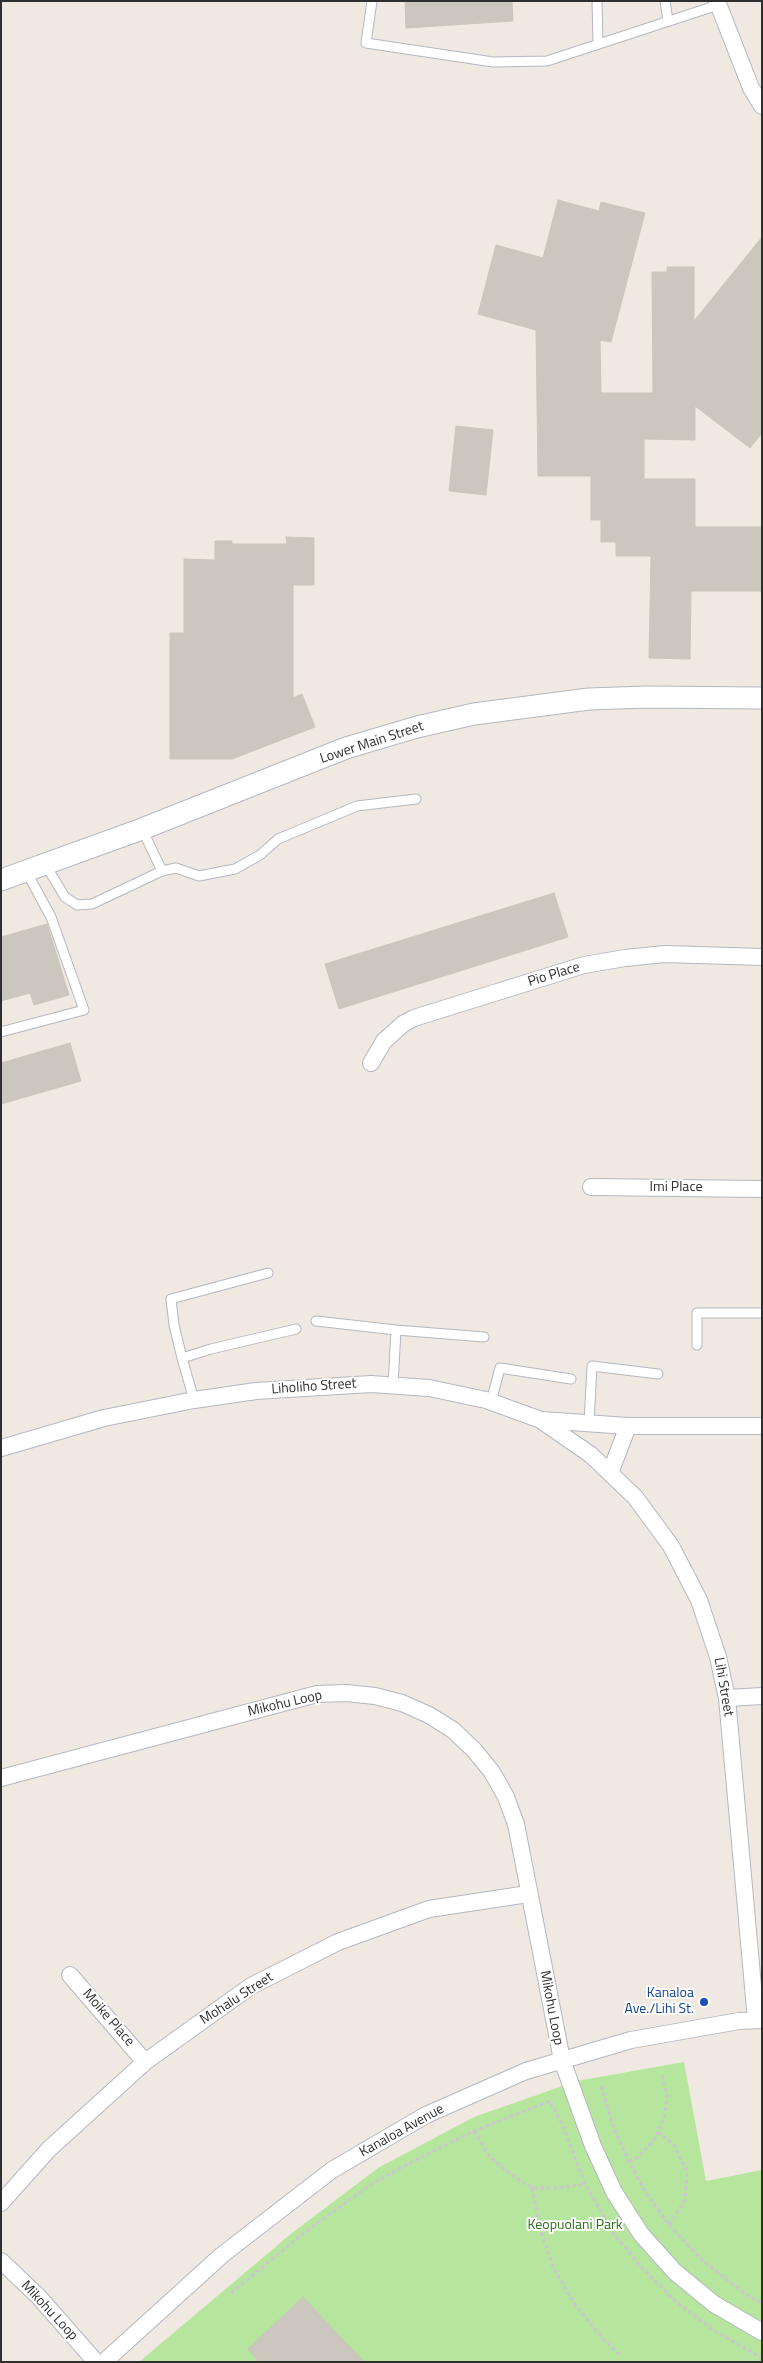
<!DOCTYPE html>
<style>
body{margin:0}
#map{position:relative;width:763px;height:2363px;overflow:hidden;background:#efe9e1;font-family:"Titillium Web",sans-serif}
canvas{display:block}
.frame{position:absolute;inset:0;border:2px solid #2e2e2e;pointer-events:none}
</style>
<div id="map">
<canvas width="763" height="2363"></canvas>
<div class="frame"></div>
</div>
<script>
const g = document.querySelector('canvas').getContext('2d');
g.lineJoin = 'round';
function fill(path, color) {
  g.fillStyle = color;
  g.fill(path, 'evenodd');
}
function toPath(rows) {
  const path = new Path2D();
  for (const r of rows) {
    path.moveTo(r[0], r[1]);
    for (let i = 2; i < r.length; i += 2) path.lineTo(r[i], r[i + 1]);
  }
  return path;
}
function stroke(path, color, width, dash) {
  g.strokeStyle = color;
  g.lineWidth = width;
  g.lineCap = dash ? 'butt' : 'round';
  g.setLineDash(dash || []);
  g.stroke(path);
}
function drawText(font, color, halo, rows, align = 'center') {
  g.font = font + ' "Titillium Web",sans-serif';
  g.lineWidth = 4;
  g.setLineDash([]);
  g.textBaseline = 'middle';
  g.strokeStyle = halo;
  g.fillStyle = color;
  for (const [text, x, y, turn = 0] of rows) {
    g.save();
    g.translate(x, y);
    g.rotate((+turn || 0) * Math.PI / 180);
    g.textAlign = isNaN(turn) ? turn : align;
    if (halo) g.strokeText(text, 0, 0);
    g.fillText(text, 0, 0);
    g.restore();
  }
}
const green = toPath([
 [684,2062,706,2181,762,2170,762,2362,139,2362,292,2233,378,2168,474,2117,577,2081]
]);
const building = toPath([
 [405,1,512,1,513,21,406,28,405,1],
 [558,200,599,211,601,202,645,213,611,342,600,340,601,393,653,393,652,272,667,272,667,267,694,267,694,321,762,237,762,433,750,448,695,406,695,440,644,439,644,479,695,479,695,527,762,527,762,591,691,591,690,659,649,658,651,556,616,556,616,542,601,542,601,520,591,520,591,476,538,476,536,330,478,314,496,245,543,258,558,200],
 [456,426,493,430,486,495,449,491,456,426],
 [286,537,314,538,314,585,293,585,293,698,302,694,315,727,232,759,170,759,170,633,184,633,184,559,215,560,215,541,232,541,232,544,287,544,286,537],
 [554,893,568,937,339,1009,325,964,554,893],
 [47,924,69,995,34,1005,30,993,1,1001,1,937,47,924],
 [70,1043,81,1081,1,1104,1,1063,70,1043],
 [303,2297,364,2362,259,2362,248,2349,303,2297]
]);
const path = toPath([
 [601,2086,613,2126,629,2162,646,2193,669,2225,703,2261,747,2295,762,2303],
 [474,2131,489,2156,510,2174,532,2188,559,2188,585,2184],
 [658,2132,674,2145,687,2171,685,2200,669,2225],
 [629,2162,638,2157,654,2140,664,2119,667,2096,662,2073],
 [532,2188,540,2229,554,2269,576,2306,603,2339,620,2355],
 [231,2293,305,2232,369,2186,396,2170,474,2131,550,2101,563,2126,585,2184,614,2234,642,2268,675,2301,713,2330,762,2358]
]);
const service = toPath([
 [372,1,366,43,493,62,547,61,718,5],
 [597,1,598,43],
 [665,1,668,21],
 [45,864,65,897,77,905,92,904,162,871,142,829],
 [162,871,176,868,199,876,235,869,260,855,278,839,357,806,416,799],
 [1,1032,84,1010,51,917,26,871],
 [316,1321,396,1330],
 [697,1345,697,1313,762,1313],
 [182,1358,174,1325,171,1299,268,1273],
 [393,1385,396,1330,484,1337],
 [194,1400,182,1358,211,1349,296,1329],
 [491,1402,500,1368,571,1379],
 [589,1423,592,1366,658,1374]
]);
const minor = toPath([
 [717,1,751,88,762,106],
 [371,1063,384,1041,403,1024,414,1018,584,965,625,958,665,954,762,957],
 [591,1187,762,1189],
 [542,1421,591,1455,635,1497,671,1546,699,1600,718,1657,727,1698,756,2020],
 [1,1448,104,1418,194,1400,256,1391,371,1384,429,1388,486,1400,541,1420,628,1426,762,1426],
 [610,1473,628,1426],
 [727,1698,762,1696],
 [1,1778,317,1694,346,1693,375,1696,402,1703,429,1715,453,1730,474,1750,492,1772,506,1797,516,1824,562,2060,593,2146,614,2192,641,2234,675,2272,714,2304,762,2332],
 [70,1975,145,2062],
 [1,2203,49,2149,145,2062,251,1986,338,1942,429,1909,528,1894],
 [1,2261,38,2296,96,2362],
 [104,2362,222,2255,332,2170,426,2115,526,2071,631,2040,739,2021,762,2020]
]);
const tertiary = toPath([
 [1,880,142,829,346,748,417,727,474,714,589,699,646,697,762,698]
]);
const markers = [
 [704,2002,5,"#1a4fb4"]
];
const streetNames = [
 ["Lower Main Street",372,743,-18],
 ["Pio Place",554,975,-17],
 ["Imi Place",676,1188],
 ["Liholiho Street",314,1387,-4],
 ["Lihi Street",723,1687,80],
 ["Mikohu Loop",285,1704,-13],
 ["Mohalu Street",237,1999,-33],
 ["Mikohu Loop",551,2008,79],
 ["Moike Place",108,2018,49],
 ["Kanaloa Avenue",402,2131,-29],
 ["Mikohu Loop",49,2311,47]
];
const transitNames = [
 ["Kanaloa",694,1994],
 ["Ave./Lihi St.",694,2010]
];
const parkNames = [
 ["Keopuolani Park",575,2226]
];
fill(green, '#b6e59e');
fill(building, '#cbc7bf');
stroke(building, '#cbc5ba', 1);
stroke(service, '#b4b7c1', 11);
stroke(minor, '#b4b7c1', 18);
stroke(tertiary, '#b4b7c1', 23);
stroke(path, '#c9c9c9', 3, [4, 2.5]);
stroke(service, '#fff', 9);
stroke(minor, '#fff', 16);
stroke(tertiary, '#fff', 21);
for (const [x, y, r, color] of markers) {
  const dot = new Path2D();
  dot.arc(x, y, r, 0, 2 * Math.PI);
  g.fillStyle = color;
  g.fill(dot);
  stroke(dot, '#fff', 2);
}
drawText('14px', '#2e2e2e', '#fff', streetNames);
drawText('14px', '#164399', '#fff', transitNames, 'right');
drawText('14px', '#2c6e1b', '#fff', parkNames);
</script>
